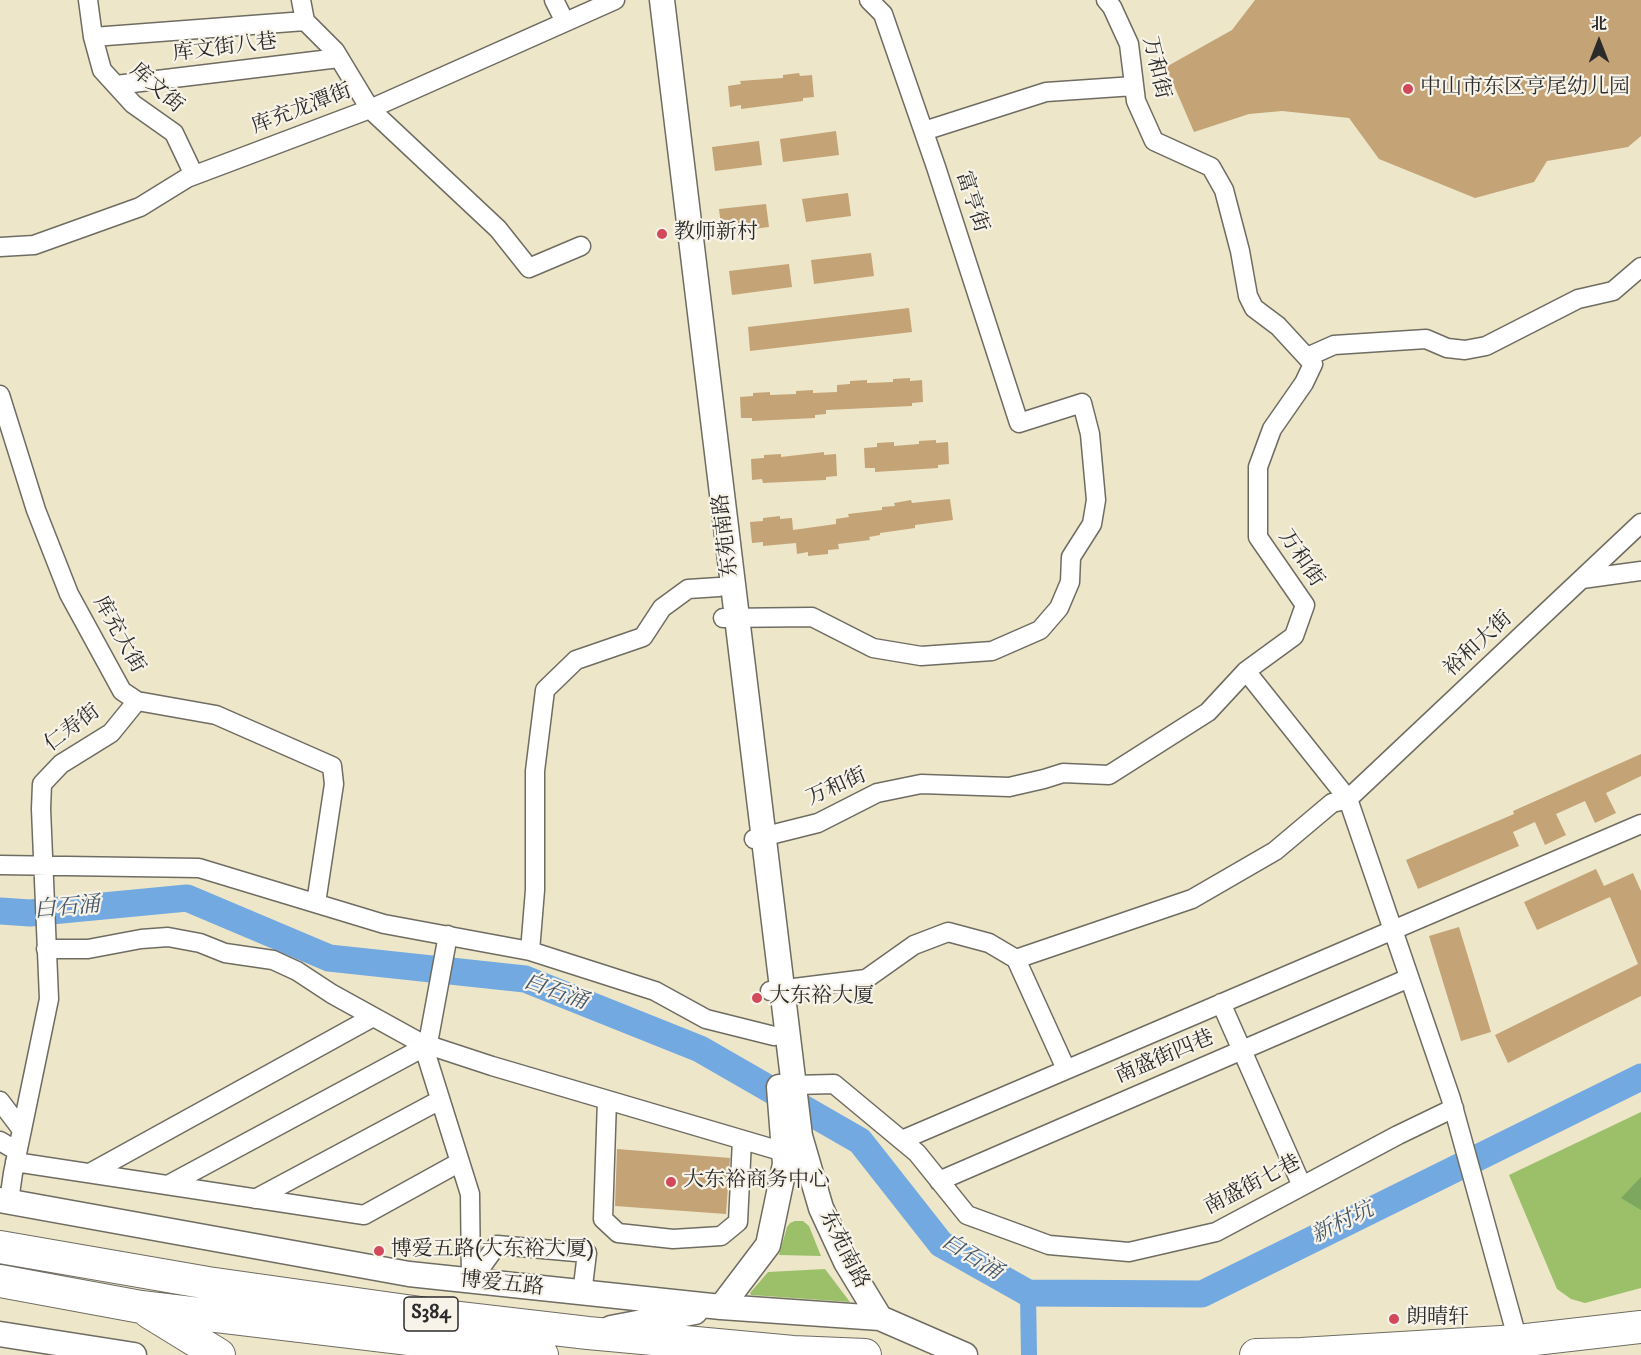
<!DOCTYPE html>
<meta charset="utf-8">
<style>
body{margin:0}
#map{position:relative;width:1641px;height:1355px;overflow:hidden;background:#ede6c9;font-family:"IM FELL DW Pica","Noto Serif SC",serif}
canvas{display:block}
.north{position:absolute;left:1569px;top:12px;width:60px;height:60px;-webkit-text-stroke:4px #f7f3e8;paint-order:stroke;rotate:0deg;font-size:16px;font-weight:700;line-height:24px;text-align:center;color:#2b2b2b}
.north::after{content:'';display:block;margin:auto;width:21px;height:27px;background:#2b2b2b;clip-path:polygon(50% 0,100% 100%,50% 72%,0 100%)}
</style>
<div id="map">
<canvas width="1641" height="1355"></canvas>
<div class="north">北</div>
</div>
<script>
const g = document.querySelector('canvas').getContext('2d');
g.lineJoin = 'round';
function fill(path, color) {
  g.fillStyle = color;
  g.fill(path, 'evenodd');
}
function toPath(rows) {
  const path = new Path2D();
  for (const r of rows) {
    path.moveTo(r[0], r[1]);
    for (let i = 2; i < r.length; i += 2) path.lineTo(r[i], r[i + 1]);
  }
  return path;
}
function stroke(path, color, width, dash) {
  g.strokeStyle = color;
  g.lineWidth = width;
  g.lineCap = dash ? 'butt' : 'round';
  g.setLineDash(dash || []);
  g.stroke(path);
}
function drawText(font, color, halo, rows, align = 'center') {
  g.font = font + ' "IM FELL DW Pica","Noto Serif SC",serif';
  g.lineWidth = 4.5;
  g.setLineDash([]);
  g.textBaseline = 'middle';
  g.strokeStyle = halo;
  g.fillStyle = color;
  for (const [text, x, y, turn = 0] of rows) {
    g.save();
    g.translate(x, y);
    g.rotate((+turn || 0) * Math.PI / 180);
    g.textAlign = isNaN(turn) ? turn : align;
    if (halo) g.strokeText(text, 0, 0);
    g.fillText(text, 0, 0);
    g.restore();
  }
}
const green = toPath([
 [1641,1112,1641,1288,1585,1303,1571,1299,1557,1289,1509,1175],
 [795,1221,803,1221,809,1226,821,1256,779,1255,787,1227,790,1223],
 [825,1269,850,1302,751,1295,750,1293,768,1272]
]);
const forest = toPath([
 [1641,1177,1641,1210,1621,1198]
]);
const canal = toPath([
 [1028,1293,1029,1355]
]);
const river = toPath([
 [0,911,30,913,187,898,329,958,525,979,700,1049,860,1141,941,1244,1028,1293,1202,1294,1641,1077]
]);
const building = toPath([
 [1255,0,1641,0,1641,136,1628,147,1547,161,1534,182,1475,198,1379,159,1349,118,1282,111,1249,114,1194,132,1166,67,1232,30],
 [799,73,800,76,812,75,814,97,803,98,803,101,741,109,741,105,730,107,728,86,741,84,740,81,783,78,783,75],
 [836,131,839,155,783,162,780,139],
 [759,141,762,165,715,171,712,147],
 [848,193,851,216,806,222,802,199],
 [766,204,769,227,722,233,719,209],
 [871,253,874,276,814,284,811,260],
 [789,264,792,287,732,295,729,271],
 [909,308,912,332,750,351,748,327],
 [910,378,910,381,922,380,923,402,912,403,912,406,826,410,826,414,815,415,815,418,752,421,752,418,741,418,740,397,753,396,753,393,770,392,770,395,796,394,796,391,813,390,813,393,837,392,837,385,850,384,850,381,867,380,867,383,893,382,893,379],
 [936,440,936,443,948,442,949,464,938,465,938,468,875,472,875,468,865,468,864,448,877,447,877,443,894,442,894,446,919,444,919,441],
 [824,452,824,455,836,454,837,476,826,477,826,480,763,483,762,479,752,480,751,459,764,458,764,455,781,454,781,457],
 [950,499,953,520,915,525,915,528,880,533,880,535,869,537,870,540,838,544,839,549,828,550,828,554,808,556,808,552,797,554,796,543,763,546,763,542,752,543,750,522,763,521,763,518,780,516,780,519,792,518,793,530,836,524,836,519,849,517,848,514,882,510,882,507,895,506,894,503,911,500,912,503],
 [1641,754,1641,776,1606,793,1616,813,1595,823,1585,801,1556,814,1566,835,1545,845,1535,822,1513,832,1519,846,1418,889,1406,860,1514,814,1513,811],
 [1596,869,1604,886,1633,873,1641,891,1641,996,1508,1063,1495,1035,1638,964,1610,897,1537,930,1524,902],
 [1459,927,1491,1032,1461,1041,1429,936],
 [617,1149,730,1158,726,1214,615,1206]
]);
const minor = toPath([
 [88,0,93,37,102,70,133,104,174,133,194,175],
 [301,0,305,21,335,51,370,109,498,229,529,268,581,246],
 [554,0,565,22],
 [93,37,305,21],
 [116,85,339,58],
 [924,131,1046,92,1134,86],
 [0,247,34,245,140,207,187,178,370,109,615,0],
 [1307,357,1334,345,1426,339,1447,348,1465,350,1486,346,1578,299,1613,291,1641,267],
 [0,395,36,510,69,594,122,691,137,701,216,715,332,766,334,784,316,903],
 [1582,579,1641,571],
 [723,618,812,617,873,648,921,656,992,651,1040,630,1059,608,1070,582,1071,557,1092,524,1096,500,1090,434,1082,403,1019,423,936,167,883,14,869,0],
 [1246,671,1348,799,1451,1099,1518,1341],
 [754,839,818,823,877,793,921,784,1009,787,1044,779,1063,773,1109,775,1208,712,1246,671,1294,636,1305,605,1258,537,1258,467,1272,429,1304,383,1313,364,1278,326,1254,308,1248,296,1240,251,1224,190,1211,167,1154,141,1136,101,1129,44,1112,7,1106,0],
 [0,865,199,868,384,924,530,951,655,991,706,1019,774,1036],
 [448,935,426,1054,470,1194,471,1281],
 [46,949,88,949,141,939,168,937,200,943,225,953,273,960,297,971,332,994,419,1042,492,1066,784,1152],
 [530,951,535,890,535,771,545,690,576,660,643,637,662,608,688,589,719,587],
 [1016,959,1192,899,1275,851,1332,803,1348,799,1641,523],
 [770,991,866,979,914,945,948,932,989,943,1016,959,1066,1069],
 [1221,1003,1302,1186],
 [794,1085,834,1084,917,1153,967,1215,1049,1245,1129,1252,1216,1232,1398,1135,1454,1108],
 [607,1100,603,1219,618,1233,673,1239,721,1236,738,1222,742,1140],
 [0,1101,22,1130],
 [902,1140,1641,824],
 [0,1141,17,1151],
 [15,1162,364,1215,460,1162],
 [90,1173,373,1017],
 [939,1181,1409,978],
 [168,1185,428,1045],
 [255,1199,440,1100],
 [9,1201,13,1173,49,999,41,809,42,784,61,764,111,733,137,701],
 [471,1281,497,1245,587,1253,582,1294]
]);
const tertiary = toPath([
 [662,0,800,1136,821,1208,846,1262,880,1318],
 [0,1200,409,1274,721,1307,880,1318,965,1355],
 [721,1307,768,1245,785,1164,779,1087],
 [611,1328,695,1312],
 [0,1334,134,1355]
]);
const trunk = toPath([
 [0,1247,208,1283,442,1316,588,1333,793,1352,865,1355],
 [0,1281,141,1307,542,1355],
 [149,1312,219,1355],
 [1256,1355,1301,1354,1518,1341,1641,1327]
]);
const markers = [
 [1408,89,6,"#d1495b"],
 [662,234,6,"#d1495b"],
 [757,998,6,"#d1495b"],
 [671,1182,6,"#d1495b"],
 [379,1251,6,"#d1495b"],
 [1394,1319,6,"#d1495b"]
];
const shields = [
 [431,1314,54]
];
const shieldNames = [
 ["S384",431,1314]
];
const streetNames = [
 ["库文街八巷",225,49,-7],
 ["万和街",1155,68,77],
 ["库文街",156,89,41],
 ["库充龙潭街",302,110,-21],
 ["富亨街",971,202,72],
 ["东苑南路",727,535,-97],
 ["万和街",1300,559,56],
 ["库充大街",118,635,61],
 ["裕和大街",1479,645,-43],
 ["仁寿街",73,729,-37],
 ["万和街",837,788,-24],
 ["南盛街四巷",1165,1058,-23],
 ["南盛街七巷",1253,1186,-27],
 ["东苑南路",843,1250,63],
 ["博爱五路",502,1285,6]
];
const poiNames = [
 ["中山市东区亨尾幼儿园",1420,89],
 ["教师新村",674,234],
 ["大东裕大厦",769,998],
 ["大东裕商务中心",683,1182],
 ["博爱五路(大东裕大厦)",391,1251],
 ["朗晴轩",1406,1319]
];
const waterNames = [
 ["白石涌",67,909,-5],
 ["白石涌",555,993,20],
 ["新村坑",1343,1224,-26],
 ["白石涌",971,1258,32]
];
fill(green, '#9cc06a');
fill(forest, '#7da65e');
stroke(canal, '#71a9e0', 16);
stroke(river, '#71a9e0', 27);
fill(building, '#c4a377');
stroke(minor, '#6f6c62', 21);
stroke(tertiary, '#6f6c62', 27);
stroke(trunk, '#6f6c62', 34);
stroke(minor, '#fff', 18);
stroke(tertiary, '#fff', 24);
stroke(trunk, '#fff', 32);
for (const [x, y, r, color] of markers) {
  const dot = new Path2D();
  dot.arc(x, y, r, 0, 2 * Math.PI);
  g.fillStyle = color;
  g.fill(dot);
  stroke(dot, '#f7f3e8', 2);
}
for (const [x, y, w] of shields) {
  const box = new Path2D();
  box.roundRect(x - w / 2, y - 17, w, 34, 4.5);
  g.fillStyle = '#f7f3e8';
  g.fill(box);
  stroke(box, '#2b2b2b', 1.5);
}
drawText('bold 20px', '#2b2b2b', null, shieldNames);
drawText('21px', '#2b2b2b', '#f7f3e8', streetNames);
drawText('21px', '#2b2b2b', '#f7f3e8', poiNames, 'left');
drawText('italic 22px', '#44576a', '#f7f3e8', waterNames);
</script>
